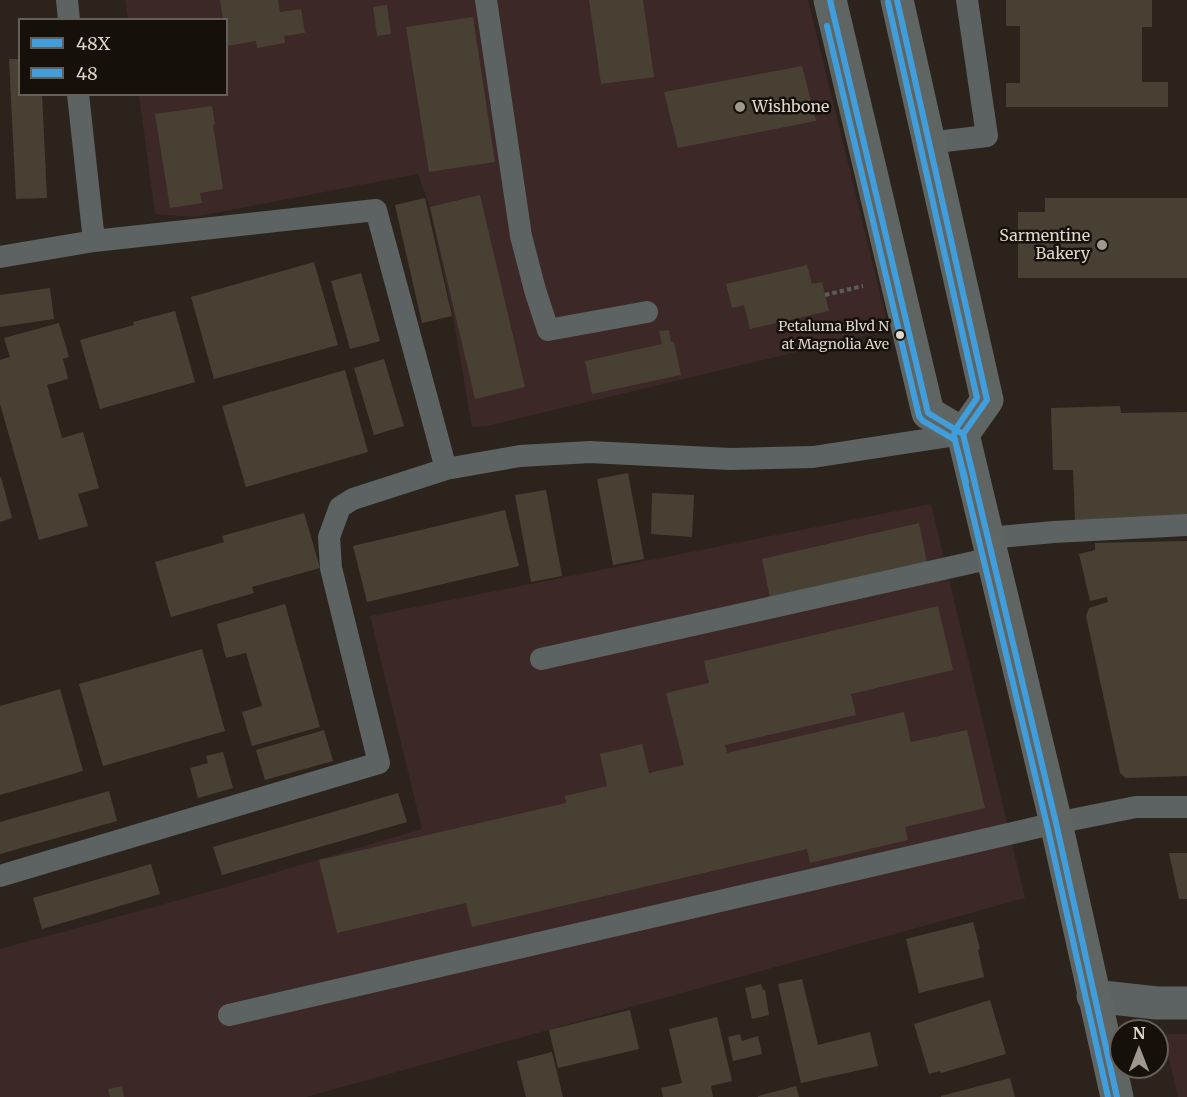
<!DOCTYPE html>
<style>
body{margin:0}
#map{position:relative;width:1187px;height:1097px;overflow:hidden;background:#2c241c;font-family:Merriweather,serif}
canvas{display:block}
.legend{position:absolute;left:18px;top:18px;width:210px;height:78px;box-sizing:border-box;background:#151009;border:2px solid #665f57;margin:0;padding:8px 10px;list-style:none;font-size:18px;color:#dfd6cc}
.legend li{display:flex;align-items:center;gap:12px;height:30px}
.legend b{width:30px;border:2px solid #665f57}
.north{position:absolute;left:1109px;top:1019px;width:60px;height:60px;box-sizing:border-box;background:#151009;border:2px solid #665f57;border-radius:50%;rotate:0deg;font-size:16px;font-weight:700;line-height:24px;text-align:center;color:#dfd6cc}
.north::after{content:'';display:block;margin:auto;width:21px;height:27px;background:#a0988e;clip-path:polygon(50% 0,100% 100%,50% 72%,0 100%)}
</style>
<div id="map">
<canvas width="1187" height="1097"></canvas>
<ul class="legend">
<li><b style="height:8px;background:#409edc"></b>48X</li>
<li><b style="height:8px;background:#409edc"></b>48</li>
</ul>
<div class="north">N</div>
</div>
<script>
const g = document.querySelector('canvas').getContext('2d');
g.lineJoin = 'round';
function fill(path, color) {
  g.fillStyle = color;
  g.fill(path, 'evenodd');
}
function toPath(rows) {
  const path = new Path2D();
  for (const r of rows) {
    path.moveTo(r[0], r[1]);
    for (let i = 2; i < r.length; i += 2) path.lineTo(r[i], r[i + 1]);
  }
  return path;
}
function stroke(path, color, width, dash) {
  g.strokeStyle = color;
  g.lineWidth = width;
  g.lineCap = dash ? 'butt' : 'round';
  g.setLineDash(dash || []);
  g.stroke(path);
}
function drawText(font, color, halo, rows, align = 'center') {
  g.font = font + ' Merriweather,serif';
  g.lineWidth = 5;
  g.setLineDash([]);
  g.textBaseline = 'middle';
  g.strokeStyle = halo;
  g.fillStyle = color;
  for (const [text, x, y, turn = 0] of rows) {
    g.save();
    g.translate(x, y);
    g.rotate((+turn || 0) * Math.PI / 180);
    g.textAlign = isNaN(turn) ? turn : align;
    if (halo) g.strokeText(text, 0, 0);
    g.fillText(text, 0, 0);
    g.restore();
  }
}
const commercial = toPath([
 [125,0,808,0,889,330,487,426,472,427,453,316,428,202,418,174,194,217,155,214,139,95,226,94,226,20,128,19],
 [931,504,1025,898,306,1097,0,1097,0,949,226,887,422,829,370,616],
 [1163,1034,1187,1034,1187,1097,1178,1097]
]);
const building = toPath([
 [220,0,278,0,280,12,301,9,305,33,284,36,285,43,257,48,256,41,227,46,226,20,223,20],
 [589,0,643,0,654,77,601,84],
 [1006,0,1152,0,1152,27,1142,27,1142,82,1168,82,1168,107,1006,107,1006,83,1020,83,1020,26,1006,26],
 [387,5,391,34,377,36,373,7],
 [473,17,495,162,429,172,406,27],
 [9,59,20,59,20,94,42,94,47,198,16,199],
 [802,66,816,121,678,148,664,92],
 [212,106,215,124,213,125,223,189,200,193,202,203,170,208,155,114],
 [480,195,525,387,475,399,430,207],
 [425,198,452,316,422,323,395,205],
 [1045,198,1187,198,1187,278,1018,278,1018,212,1045,212],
 [314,262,338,345,214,379,191,297],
 [807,265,812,284,822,282,829,311,750,329,744,305,732,308,726,284],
 [361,273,380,341,350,349,331,281],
 [50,288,54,319,0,327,0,295],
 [175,311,195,382,100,409,80,340,134,325,133,322],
 [59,323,69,357,63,359,68,379,47,385,62,438,83,432,99,488,78,494,88,526,39,540,0,404,0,360,10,357,4,338],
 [669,330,671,342,674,342,681,375,592,394,585,361,662,344,659,331],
 [384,359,404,426,374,435,354,368],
 [345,370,368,452,246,487,222,406],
 [1120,406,1121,413,1187,412,1187,516,1075,520,1073,470,1053,470,1051,408],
 [628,473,644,559,613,565,597,479],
 [1,477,12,518,0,522,0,478],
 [546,490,562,576,531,582,515,495],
 [652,493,694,495,692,537,651,534],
 [505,510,519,566,367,602,353,546],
 [304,513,320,568,252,587,254,593,171,617,155,562,224,542,222,536],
 [919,523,928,567,771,602,762,559],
 [1187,541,1187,776,1126,778,1120,773,1119,768,1086,616,1089,608,1108,602,1107,597,1090,601,1079,554,1095,550,1095,543],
 [285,604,320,727,252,746,242,712,262,706,246,653,226,658,217,624],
 [938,606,953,670,851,694,856,715,725,745,727,753,904,712,911,742,967,730,985,808,905,827,908,840,810,863,807,849,472,927,466,903,337,933,319,860,566,803,565,796,607,786,600,754,642,744,649,773,684,765,666,693,709,683,704,661],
 [202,649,225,731,103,766,79,684],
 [60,689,83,771,0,795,0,706],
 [324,730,333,761,265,780,256,750],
 [223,752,233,788,198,798,190,768,208,763,206,756],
 [109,791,117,821,0,854,0,822],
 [398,793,407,822,222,875,213,847],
 [1169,853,1187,853,1187,899,1179,899],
 [151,864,160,894,42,929,33,898],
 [973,922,980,949,978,950,984,977,919,993,906,939],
 [802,979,818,1045,870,1032,878,1066,801,1083,778,984],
 [761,984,763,990,765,990,769,1015,752,1019,745,988],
 [990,1000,1006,1054,941,1073,940,1071,929,1074,914,1024],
 [630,1010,639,1049,558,1068,549,1030],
 [717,1017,732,1081,711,1086,713,1097,663,1097,661,1088,682,1083,669,1029],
 [740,1034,742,1041,758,1036,762,1054,733,1061,728,1037],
 [552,1052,563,1097,526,1097,517,1061],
 [1010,1078,1015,1097,941,1097,941,1096],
 [122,1086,124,1097,110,1097,108,1089],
 [796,1086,799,1097,758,1097,758,1096]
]);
const path = toPath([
 [825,295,863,286]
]);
const service = toPath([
 [67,0,69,20],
 [486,0,521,236,535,290,548,330,647,312],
 [928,143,987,136,967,0],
 [0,257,94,241,78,94],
 [446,469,520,456,590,452,730,459,813,457,963,434],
 [988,538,1054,532,1187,525],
 [541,659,992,558],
 [0,876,379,763,331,568,329,537,340,507,353,499,446,469,376,210,94,241],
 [229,1015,1056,823,1136,807,1187,807]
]);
const minor = toPath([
 [1093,996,1157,1003,1187,1003]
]);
const secondary = toPath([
 [830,0,928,413,963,434,1056,823,1117,1097],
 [897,0,987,400,963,434]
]);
const bus1 = toPath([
 [830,0,928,413,963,434,1056,823,1117,1097],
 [897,0,987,400,963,434,974,479]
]);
const bus2 = toPath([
 [888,2,977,398,955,430,954,436,1047,825,1108,1097],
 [827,26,919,416,923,421,955,440,966,482]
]);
const markers = [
 [740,107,6,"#a0988e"],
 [1102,245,6,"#a0988e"],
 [900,335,5,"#dfd6cc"]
];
const busNames = [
 ["Petaluma Blvd N",889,327],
 ["at Magnolia Ave",889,345]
];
const poiNames = [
 ["Wishbone",752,107],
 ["Sarmentine",1090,236,"right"],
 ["Bakery",1090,254,"right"]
];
fill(commercial, '#3b2827');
fill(building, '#494034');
stroke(path, '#5c5c59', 4, [4.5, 3]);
stroke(service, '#5c6362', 22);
stroke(minor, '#5c6362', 33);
stroke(secondary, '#5f6562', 33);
stroke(bus1, '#409edc', 6);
stroke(bus2, '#409edc', 6);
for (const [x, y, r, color] of markers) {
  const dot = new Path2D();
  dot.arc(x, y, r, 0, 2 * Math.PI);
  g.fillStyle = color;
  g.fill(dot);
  stroke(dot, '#151009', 2);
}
drawText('14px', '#dfd6cc', '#151009', busNames, 'right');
drawText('16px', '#dfd6cc', '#151009', poiNames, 'left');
</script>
